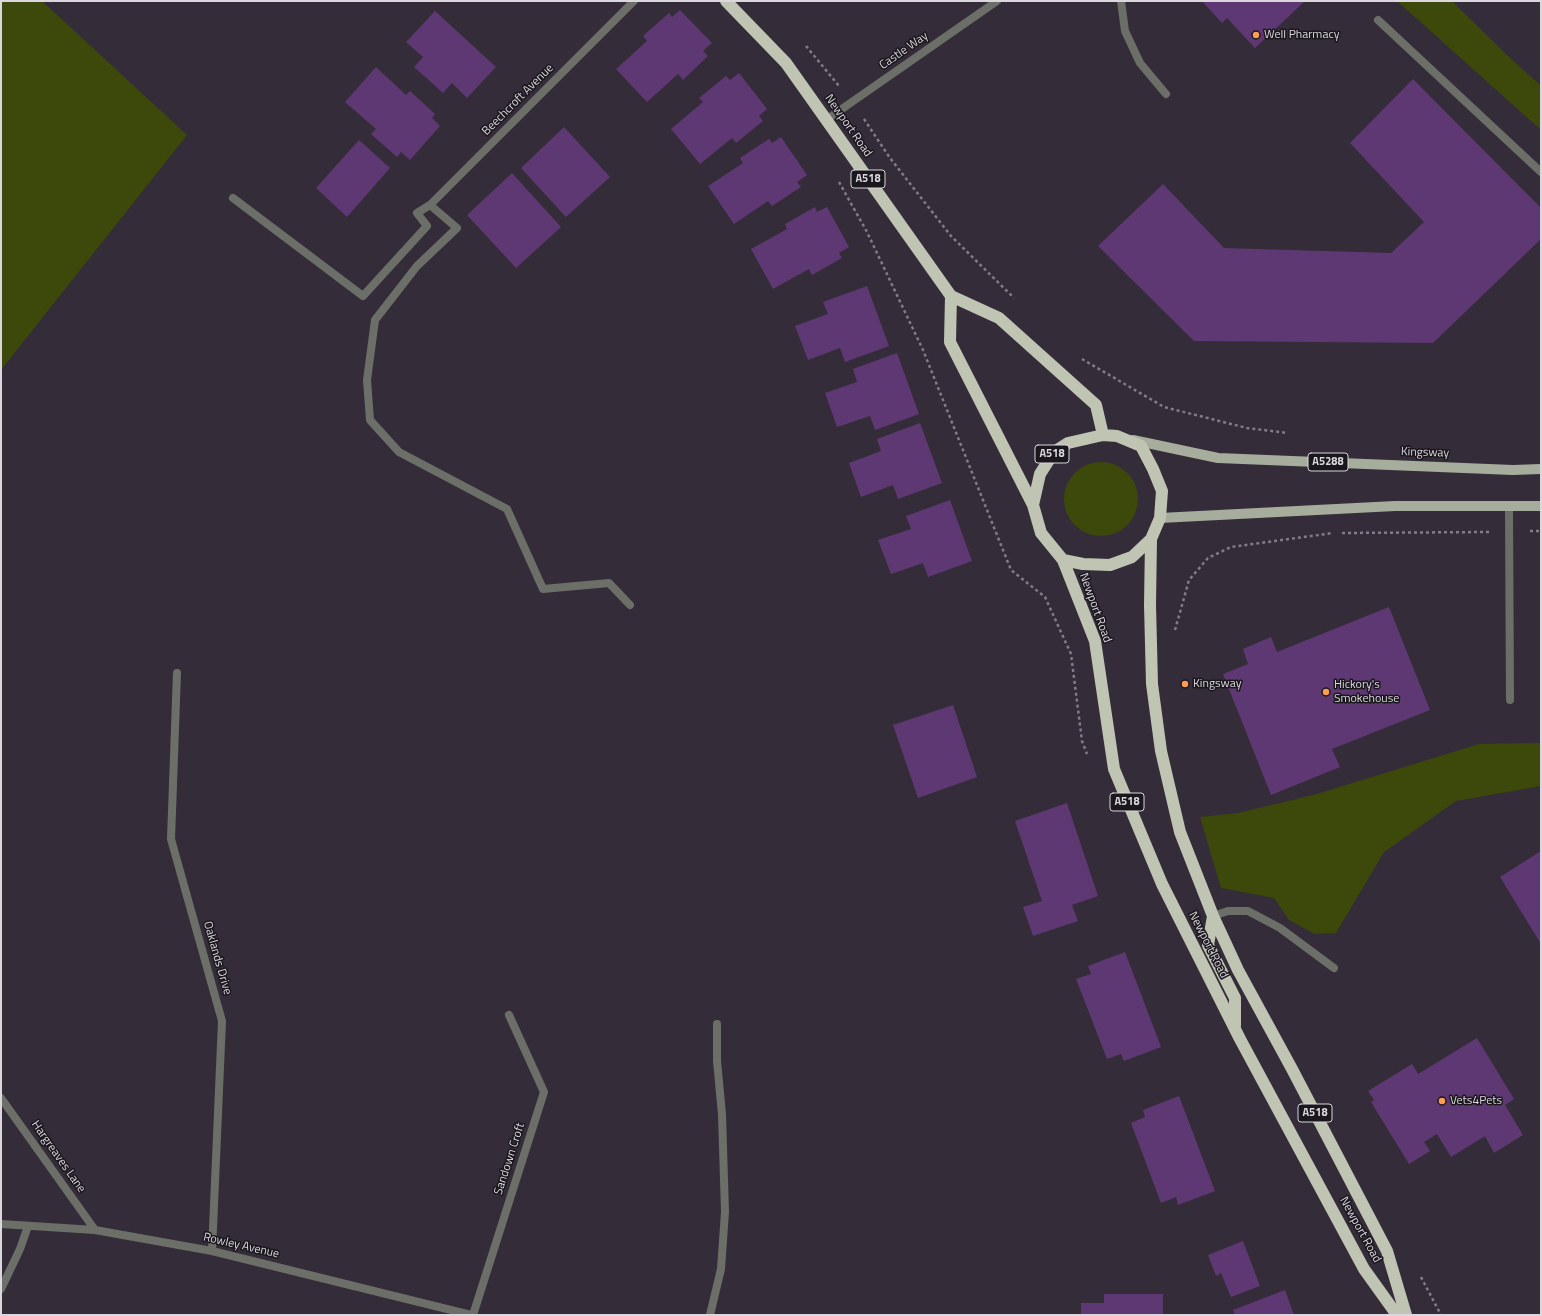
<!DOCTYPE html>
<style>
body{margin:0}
#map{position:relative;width:1542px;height:1316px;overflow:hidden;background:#352c3a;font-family:"Titillium Web",sans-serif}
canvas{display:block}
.frame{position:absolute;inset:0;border:2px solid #dcd6df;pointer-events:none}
</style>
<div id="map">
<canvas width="1542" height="1316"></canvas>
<div class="frame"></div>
</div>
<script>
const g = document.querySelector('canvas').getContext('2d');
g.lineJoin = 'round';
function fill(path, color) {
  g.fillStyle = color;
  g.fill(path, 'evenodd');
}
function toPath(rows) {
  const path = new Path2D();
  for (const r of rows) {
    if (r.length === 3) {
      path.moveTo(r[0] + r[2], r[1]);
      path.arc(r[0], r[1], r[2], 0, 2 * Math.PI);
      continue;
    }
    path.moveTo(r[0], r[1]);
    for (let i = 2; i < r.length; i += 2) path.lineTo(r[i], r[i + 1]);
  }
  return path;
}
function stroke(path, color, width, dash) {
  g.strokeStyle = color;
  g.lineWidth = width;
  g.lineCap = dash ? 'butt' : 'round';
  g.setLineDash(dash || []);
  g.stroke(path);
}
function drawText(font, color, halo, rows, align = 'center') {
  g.font = font + ' "Titillium Web",sans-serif';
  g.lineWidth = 3;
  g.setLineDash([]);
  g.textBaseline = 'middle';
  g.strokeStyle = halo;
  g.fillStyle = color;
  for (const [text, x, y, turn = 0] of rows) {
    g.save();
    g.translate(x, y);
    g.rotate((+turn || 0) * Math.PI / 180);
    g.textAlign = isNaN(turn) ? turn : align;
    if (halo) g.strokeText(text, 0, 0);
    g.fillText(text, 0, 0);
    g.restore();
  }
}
const green = toPath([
 [1,1,42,1,187,135,1,370],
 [1397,1,1452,1,1509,57,1541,86,1541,130],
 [1101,499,37],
 [1541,743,1541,786,1456,801,1384,852,1336,933,1315,934,1289,920,1274,898,1221,888,1200,817,1238,813,1317,794,1479,744]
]);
const building = toPath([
 [1202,1,1305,1,1255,48,1227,18,1222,23],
 [680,10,712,43,703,51,708,56,683,80,678,74,647,102,616,69,647,41,643,36,669,13,672,17],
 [435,11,496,67,467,98,452,83,443,93,414,67,423,57,406,42],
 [376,67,406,95,410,91,435,114,432,118,440,126,410,160,401,152,397,157,371,134,376,129,345,102],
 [739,73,767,109,759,116,763,121,736,143,732,138,700,164,671,129,703,102,699,98,726,76,730,80],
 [1413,79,1541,208,1541,239,1433,343,1194,341,1098,246,1163,184,1224,248,1391,253,1424,222,1350,143],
 [564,127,610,177,566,217,521,168],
 [781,137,807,175,797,182,801,187,772,206,768,201,734,224,708,186,743,163,740,158,769,139,772,143],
 [359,140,390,168,347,217,316,188],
 [512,173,561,227,516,268,467,215],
 [815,207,817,212,827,207,849,247,839,253,842,258,812,275,809,269,773,289,751,249,787,229,785,224],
 [867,286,889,346,845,362,840,348,808,360,795,326,828,314,823,302],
 [897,353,919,414,875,430,870,416,837,427,825,393,857,382,853,369],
 [920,423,942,483,898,499,893,485,861,497,849,463,881,451,877,439],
 [950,500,972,561,928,577,923,563,891,574,878,540,911,529,906,516],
 [1389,607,1430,710,1332,749,1340,767,1271,795,1223,674,1248,664,1243,649,1271,637,1277,652],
 [953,705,977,777,918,798,893,725],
 [1067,803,1098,896,1072,905,1078,921,1033,936,1023,907,1042,901,1015,821],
 [1541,851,1541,944,1500,877],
 [1125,952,1161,1047,1124,1061,1121,1054,1107,1059,1076,979,1091,974,1088,966],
 [1477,1038,1514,1099,1505,1105,1523,1135,1494,1153,1485,1136,1451,1157,1437,1134,1424,1142,1430,1151,1409,1164,1371,1102,1374,1100,1368,1091,1412,1064,1418,1074],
 [1179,1096,1215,1191,1178,1205,1176,1197,1161,1203,1131,1123,1145,1117,1143,1110],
 [1243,1241,1260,1286,1231,1297,1221,1273,1216,1276,1208,1255],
 [1285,1290,1294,1315,1235,1315,1233,1310],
 [1104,1294,1163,1294,1163,1315,1081,1315,1081,1303,1104,1303]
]);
const path = toPath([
 [806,46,839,86],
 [864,119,890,158,951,236,1014,298],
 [839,182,867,232,923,350,1011,570,1045,597,1071,654,1082,741,1087,754],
 [1082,359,1164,407,1247,428,1288,433],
 [1530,531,1541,531],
 [1342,533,1489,532],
 [1175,630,1189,580,1208,558,1231,547,1333,533],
 [1421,1277,1441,1315]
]);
const lane = toPath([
 [1121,1,1125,31,1140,63,1166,94],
 [1378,20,1541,172],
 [1509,506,1510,700],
 [1213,916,1228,911,1248,911,1280,928,1334,968],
 [1,1289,20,1249,28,1226],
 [710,1315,721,1269,725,1212,722,1114,717,1061,717,1024]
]);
const street = toPath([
 [826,120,997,1],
 [233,198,363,296,427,226,417,213,430,205,634,1],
 [430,205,457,228,417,266,375,320,367,380,370,420,399,452,507,509,543,589,609,583,630,605],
 [177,673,171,839,222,1021,212,1251],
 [1,1098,95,1230],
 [1,1224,95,1230,212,1251,471,1315],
 [473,1315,544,1092,509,1015]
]);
const primary = toPath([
 [1133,440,1218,458,1513,470,1541,469],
 [1160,518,1395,506,1541,506]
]);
const highway = toPath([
 [726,1,786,63,951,296,999,318,1096,405,1103,435],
 [951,296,950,342,1033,505,1041,533,1063,560,1095,641,1114,769,1162,884,1240,1039,1364,1269,1397,1315],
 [1033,505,1040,474,1054,452,1068,443,1103,435,1117,436,1141,446,1153,469,1162,491,1160,518,1151,539,1150,605,1152,684,1161,751,1180,832,1213,916,1238,970,1292,1069,1387,1251,1406,1315],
 [1063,560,1083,564,1110,565,1132,557,1151,539],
 [1213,916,1208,945,1235,998,1235,1026]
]);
const markers = [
 [1256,35,4,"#fb9e52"],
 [1185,684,4,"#fb9e52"],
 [1326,692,4,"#fb9e52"],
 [1442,1101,4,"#fb9e52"]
];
const shields = [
 [868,179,34],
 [1052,454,34],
 [1328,462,40],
 [1127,802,34],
 [1315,1113,34]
];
const shieldNames = [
 ["A518",868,179],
 ["A518",1052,454],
 ["A5288",1328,462],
 ["A518",1127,802],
 ["A518",1315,1113]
];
const poiNames = [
 ["Well Pharmacy",1264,35],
 ["Kingsway",1193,684],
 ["Hickory's",1334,685],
 ["Smokehouse",1334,699],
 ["Vets4Pets",1450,1101]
];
const streetNames = [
 ["Castle Way",904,51,-35],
 ["Beechcroft Avenue",518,100,-45],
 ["Newport Road",848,126,55],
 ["Kingsway",1425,453,2],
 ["Newport Road",1095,608,70],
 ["Newport Road",1208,945,63],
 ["Oaklands Drive",217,958,74],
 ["Hargreaves Lane",58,1157,55],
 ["Sandown Croft",510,1159,-72],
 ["Newport Road",1360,1230,61],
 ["Rowley Avenue",241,1246,13]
];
fill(green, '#3d480b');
fill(building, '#5e3872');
stroke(path, '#837b87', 2.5, [3, 3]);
stroke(lane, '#6c6f67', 8);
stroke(street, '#6c6f67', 8);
stroke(primary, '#a7ad9d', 10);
stroke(highway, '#bfc5b2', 12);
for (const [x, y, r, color] of markers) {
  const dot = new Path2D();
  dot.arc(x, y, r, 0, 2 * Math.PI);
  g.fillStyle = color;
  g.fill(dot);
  stroke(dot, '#1a171d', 1.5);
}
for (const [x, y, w] of shields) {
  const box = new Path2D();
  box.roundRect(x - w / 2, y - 9, w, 18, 3);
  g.fillStyle = '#1a171d';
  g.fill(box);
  stroke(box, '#dcd6df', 1);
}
drawText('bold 11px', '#dcd6df', null, shieldNames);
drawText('12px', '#dcd6df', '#1a171d', poiNames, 'left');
drawText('12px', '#dcd6df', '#1a171d', streetNames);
</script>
